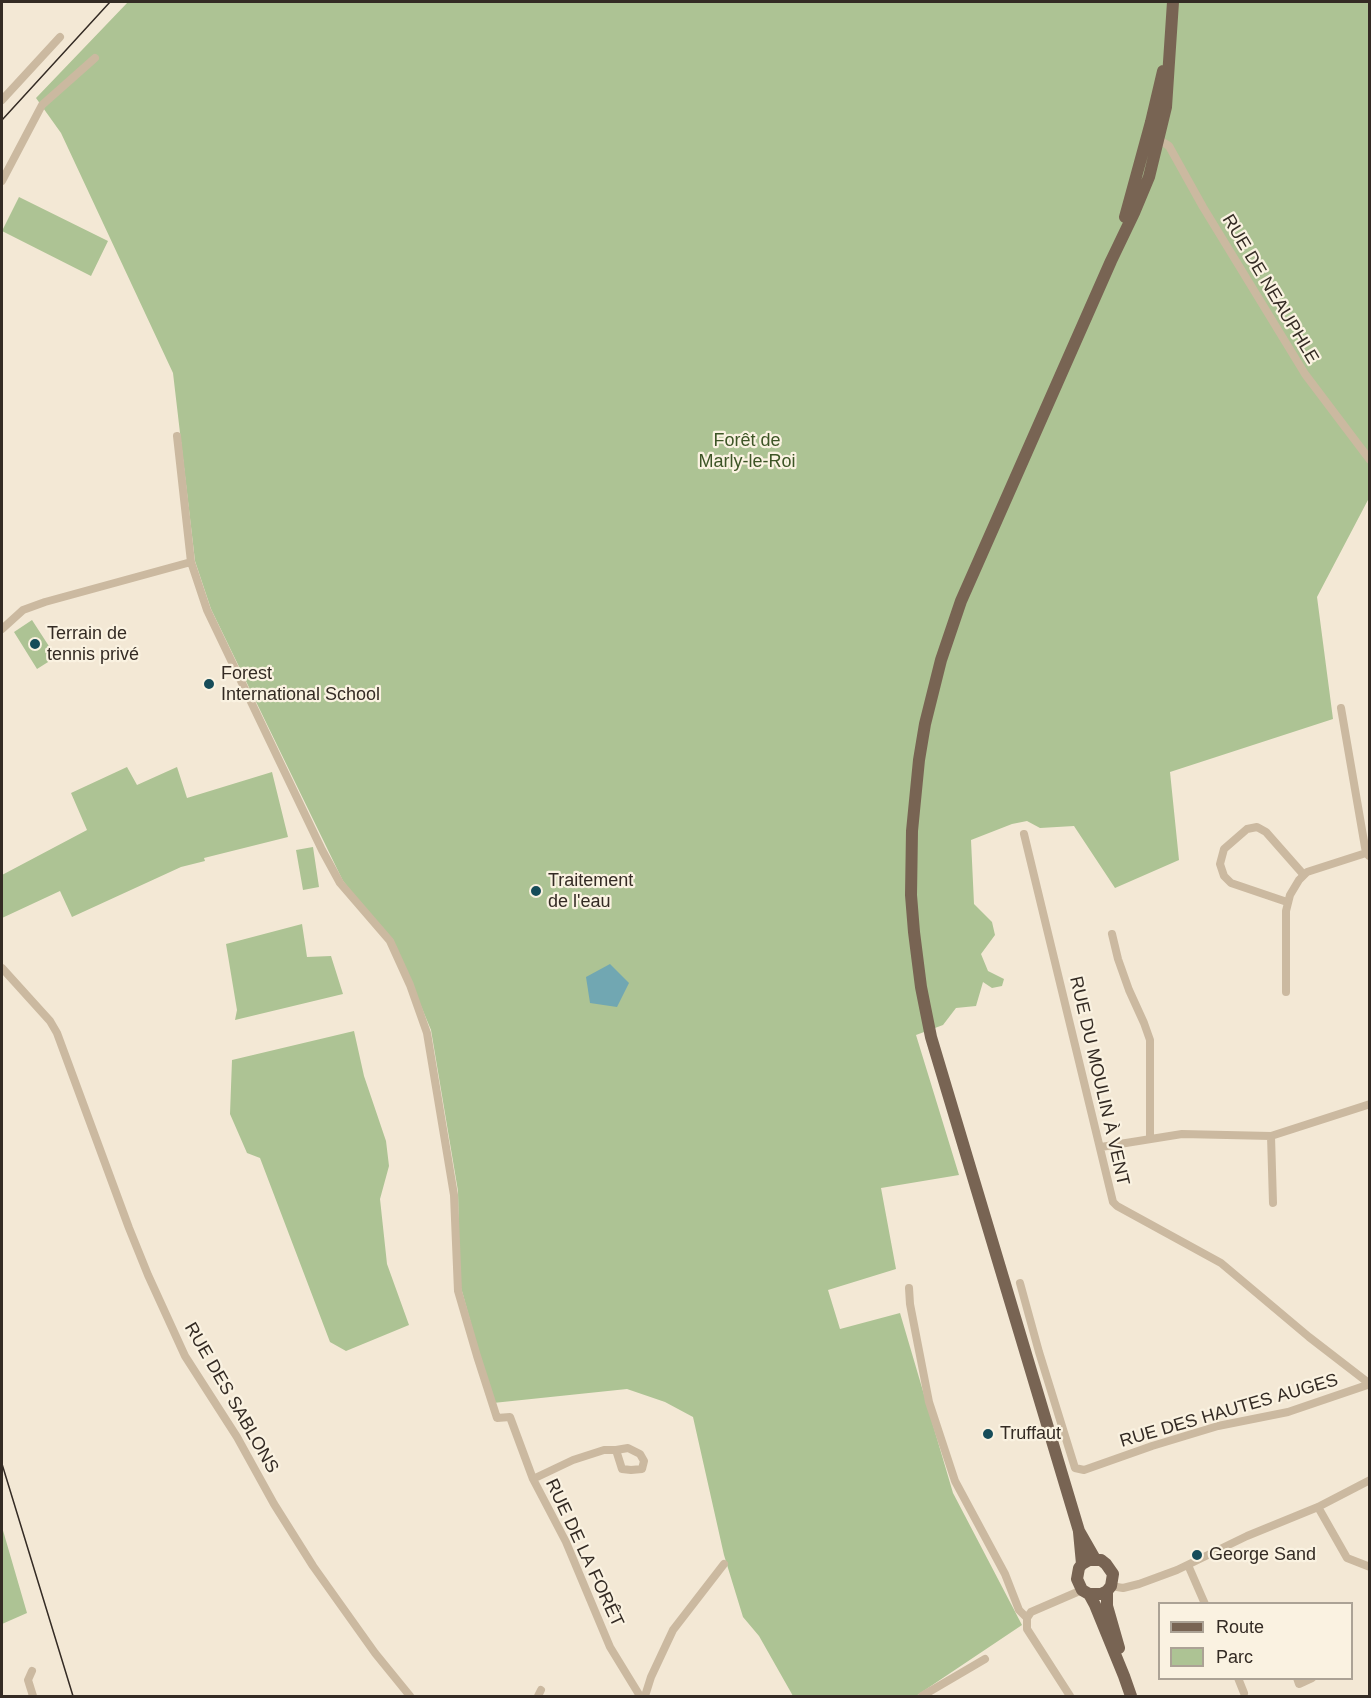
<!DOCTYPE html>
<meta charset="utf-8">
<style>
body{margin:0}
#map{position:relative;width:1371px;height:1698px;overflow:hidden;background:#f3e8d5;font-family:Arial,sans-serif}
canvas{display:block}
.frame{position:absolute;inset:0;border:3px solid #342b24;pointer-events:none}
.legend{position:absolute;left:1158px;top:1602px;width:195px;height:78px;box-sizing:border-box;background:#faf2e1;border:2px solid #aba295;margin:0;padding:8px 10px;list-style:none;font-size:18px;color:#342b24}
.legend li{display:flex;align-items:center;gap:12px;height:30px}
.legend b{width:30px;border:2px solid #aba295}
</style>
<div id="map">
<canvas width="1371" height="1698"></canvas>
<div class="frame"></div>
<ul class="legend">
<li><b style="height:8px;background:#786453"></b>Route</li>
<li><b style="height:16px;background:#adc394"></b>Parc</li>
</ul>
</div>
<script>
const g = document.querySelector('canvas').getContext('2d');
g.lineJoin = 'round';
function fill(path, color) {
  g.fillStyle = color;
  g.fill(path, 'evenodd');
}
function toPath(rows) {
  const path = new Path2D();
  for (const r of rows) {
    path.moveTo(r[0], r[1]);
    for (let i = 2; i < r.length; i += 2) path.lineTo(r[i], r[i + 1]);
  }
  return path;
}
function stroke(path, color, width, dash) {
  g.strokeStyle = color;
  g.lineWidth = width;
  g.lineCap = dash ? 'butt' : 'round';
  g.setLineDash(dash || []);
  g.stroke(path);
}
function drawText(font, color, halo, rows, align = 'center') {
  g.font = font + ' Arial,sans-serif';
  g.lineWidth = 4.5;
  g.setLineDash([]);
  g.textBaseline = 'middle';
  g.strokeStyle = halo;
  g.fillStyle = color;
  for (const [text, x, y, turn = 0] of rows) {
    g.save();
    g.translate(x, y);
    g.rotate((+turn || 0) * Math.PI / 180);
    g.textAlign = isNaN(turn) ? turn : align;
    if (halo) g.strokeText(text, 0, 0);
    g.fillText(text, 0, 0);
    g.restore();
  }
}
const green = toPath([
 [128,2,1369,2,1369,498,1317,597,1333,719,1170,772,1179,860,1115,888,1074,826,1040,828,1027,821,1012,824,971,840,974,904,992,922,995,935,981,954,988,971,1004,979,1002,986,992,988,983,982,976,1006,956,1008,943,1025,916,1035,959,1175,881,1188,896,1269,828,1290,840,1329,900,1313,953,1493,1022,1625,916,1696,793,1696,759,1636,743,1617,724,1555,693,1417,665,1402,627,1389,493,1403,460,1284,458,1191,431,1030,396,946,343,881,211,609,195,561,173,373,61,133,36,98],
 [19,197,108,241,91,276,2,231],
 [32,620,56,657,37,669,14,632],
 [127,767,137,785,177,767,187,798,272,772,288,837,204,858,205,861,181,867,72,917,60,891,2,918,2,875,87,830,71,793],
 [313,847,319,887,303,890,296,850],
 [302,924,307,957,331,956,343,994,235,1020,237,1010,226,944],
 [354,1031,364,1076,386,1141,389,1166,380,1199,387,1264,409,1325,346,1351,330,1342,260,1158,247,1153,230,1114,232,1060],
 [2,1527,27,1613,2,1624]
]);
const water = toPath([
 [610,964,629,983,617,1007,590,1003,586,977]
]);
const street = toPath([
 [2,100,60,37],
 [1156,138,1169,146,1203,207,1305,374,1370,460],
 [2,181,42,105,95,58],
 [177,436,191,562,207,610,322,850,340,883,390,941,410,985,427,1033,454,1195,458,1291,477,1356,497,1418,510,1417,533,1479,566,1542,610,1647,640,1696],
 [2,629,23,610,45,602,191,562],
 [1341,708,1366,853,1369,856],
 [1024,834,1113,1202,1117,1206,1221,1263,1309,1337,1370,1384],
 [1287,902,1231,883,1224,876,1220,864,1224,849,1247,829,1257,827,1266,832,1303,874],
 [1112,934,1118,959,1129,990,1144,1023,1150,1040,1150,1139],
 [2,968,50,1021,57,1033,129,1228,148,1275,185,1356,237,1437,274,1504,313,1566,375,1653,410,1696],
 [1286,992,1286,911,1290,895,1299,880,1307,872,1366,853],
 [1271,1136,1273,1203],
 [1101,1147,1182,1134,1271,1136,1370,1104],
 [1020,1283,1039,1352,1075,1468,1084,1470,1152,1446,1218,1426,1288,1412,1370,1384],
 [909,1288,910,1304,929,1402,955,1481,1005,1574,1019,1610,1027,1618],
 [533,1479,573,1460,604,1450,616,1450,622,1469,631,1470,642,1469,644,1461,640,1454,628,1448,616,1450],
 [1318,1507,1347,1558,1370,1567],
 [1188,1565,1205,1604],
 [1111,1586,1123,1588,1139,1584,1177,1570,1247,1536,1318,1507,1370,1480],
 [1027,1618,1027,1629,1070,1696],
 [1027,1618,1031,1612,1082,1590],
 [32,1671,28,1680,33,1696],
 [1238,1678,1244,1693],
 [1297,1678,1299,1684,1312,1678],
 [538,1696,541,1690],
 [645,1696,651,1677,673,1630,724,1564],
 [922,1696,985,1659]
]);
const primary = toPath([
 [1125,217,1151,122,1163,71],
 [1079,1532,1082,1564],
 [1095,1559,1079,1531,931,1037,921,987,914,932,911,895,912,831,919,760,925,724,941,660,961,601,1111,261,1134,213,1149,177,1166,107,1173,2],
 [1107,1591,1107,1606,1119,1648],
 [1089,1594,1101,1594,1107,1591,1111,1586,1113,1574,1106,1564,1101,1560,1089,1560,1082,1564,1079,1568,1077,1579,1082,1590,1089,1594,1095,1605,1124,1676,1131,1696]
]);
const tram = toPath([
 [2,120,110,2],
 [2,1464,73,1696]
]);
const markers = [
 [35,644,6,"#164c59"],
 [209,684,6,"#164c59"],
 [536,891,6,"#164c59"],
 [988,1434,6,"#164c59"],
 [1197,1555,6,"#164c59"]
];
const streetNames = [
 ["RUE DE NEAUPHLE",1270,289,59],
 ["RUE DU MOULIN À VENT",1099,1081,77],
 ["RUE DES SABLONS",231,1398,60],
 ["RUE DES HAUTES AUGES",1229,1411,-16],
 ["RUE DE LA FORÊT",584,1553,65]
];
const parkNames = [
 ["Forêt de",747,441],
 ["Marly-le-Roi",747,462]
];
const poiNames = [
 ["Terrain de",47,634],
 ["tennis privé",47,655],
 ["Forest",221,674],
 ["International School",221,695],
 ["Traitement",548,881],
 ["de l'eau",548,902],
 ["Truffaut",1000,1434],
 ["George Sand",1209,1555]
];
fill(green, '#adc394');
fill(water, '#71a7b2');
stroke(street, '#cbb9a0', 8);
stroke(primary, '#786453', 12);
stroke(tram, '#342b24', 1.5);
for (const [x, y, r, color] of markers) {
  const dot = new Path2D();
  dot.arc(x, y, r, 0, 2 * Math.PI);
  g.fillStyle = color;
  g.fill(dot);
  stroke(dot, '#faf2e1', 2);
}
drawText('18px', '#342b24', '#faf2e1', streetNames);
drawText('18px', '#3d5526', '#faf2e1', parkNames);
drawText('18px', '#342b24', '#faf2e1', poiNames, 'left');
</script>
